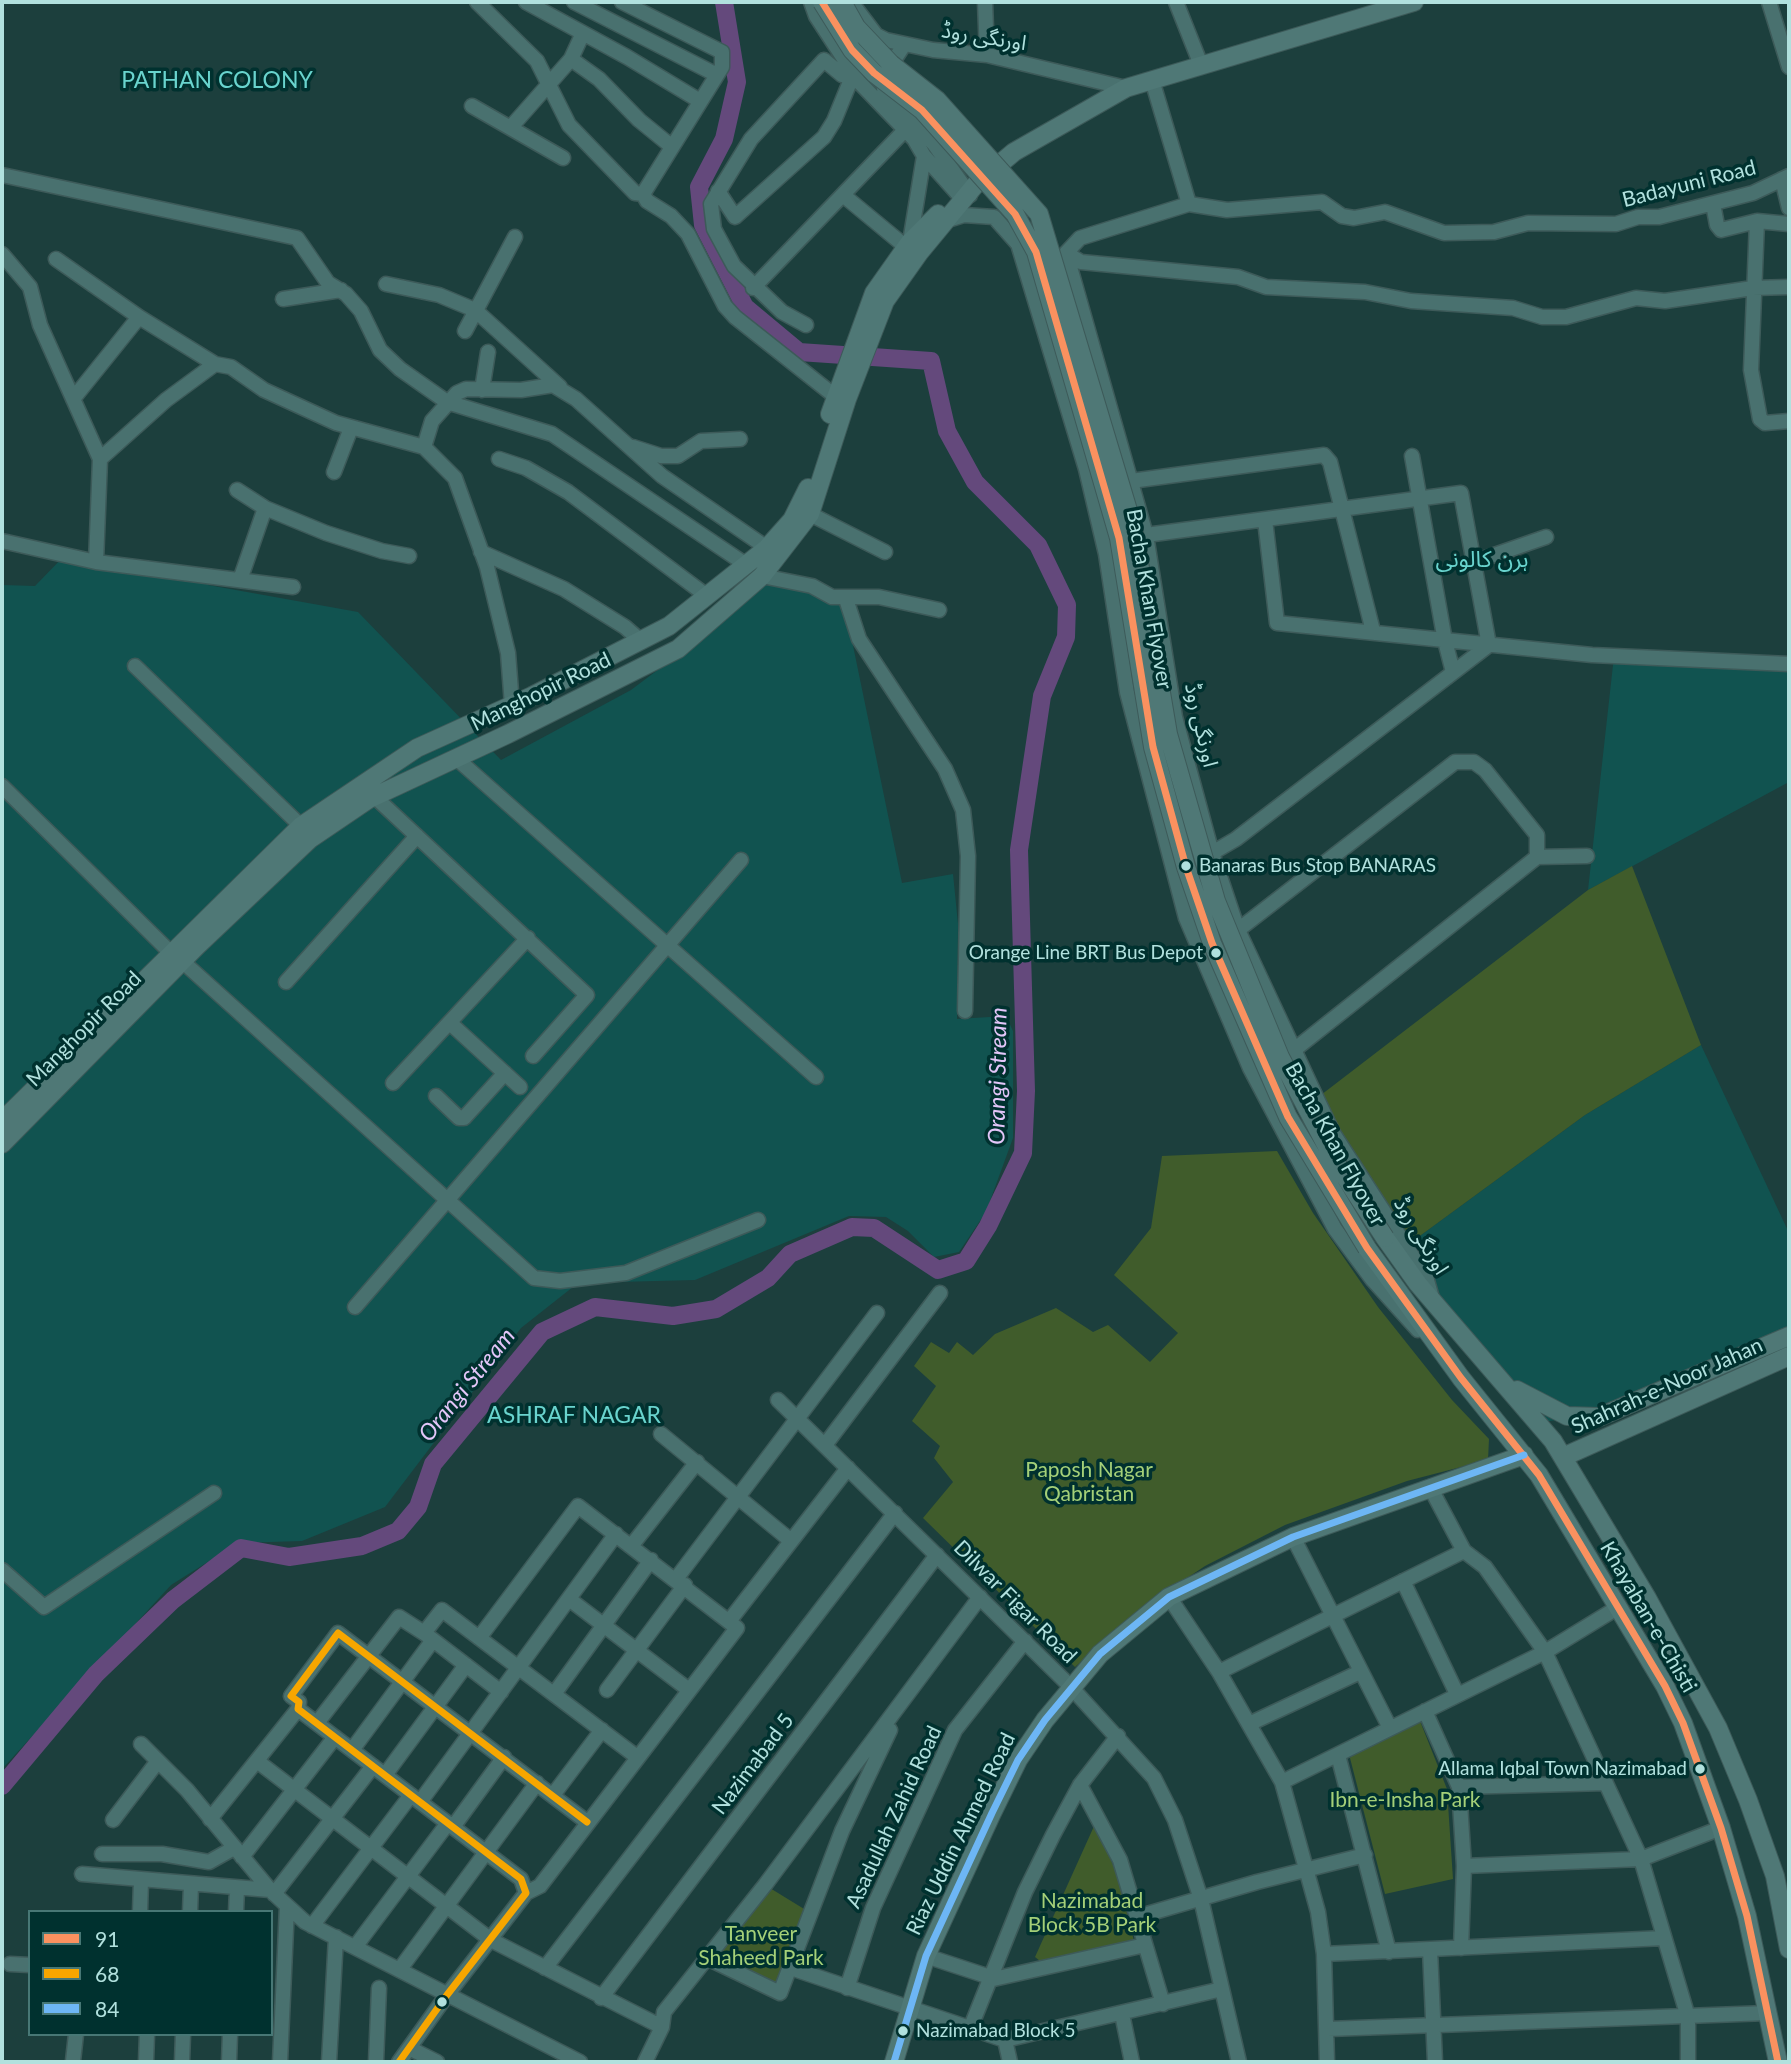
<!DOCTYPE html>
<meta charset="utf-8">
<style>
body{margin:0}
#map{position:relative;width:1791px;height:2064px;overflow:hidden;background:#1c3f3d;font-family:Lato,sans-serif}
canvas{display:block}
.frame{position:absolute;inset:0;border:4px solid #b1e1de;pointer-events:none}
.legend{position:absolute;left:28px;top:1910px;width:245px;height:126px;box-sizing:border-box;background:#00312f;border:2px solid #477775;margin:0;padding:9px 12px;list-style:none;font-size:21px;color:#b1e1de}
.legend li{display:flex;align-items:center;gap:14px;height:35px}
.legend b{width:35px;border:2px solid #477775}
</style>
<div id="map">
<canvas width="1791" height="2064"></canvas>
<div class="frame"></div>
<ul class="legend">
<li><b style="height:9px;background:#fa915f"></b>91</li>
<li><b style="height:9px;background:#f7a600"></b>68</li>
<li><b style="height:9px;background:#6db6f5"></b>84</li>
</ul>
</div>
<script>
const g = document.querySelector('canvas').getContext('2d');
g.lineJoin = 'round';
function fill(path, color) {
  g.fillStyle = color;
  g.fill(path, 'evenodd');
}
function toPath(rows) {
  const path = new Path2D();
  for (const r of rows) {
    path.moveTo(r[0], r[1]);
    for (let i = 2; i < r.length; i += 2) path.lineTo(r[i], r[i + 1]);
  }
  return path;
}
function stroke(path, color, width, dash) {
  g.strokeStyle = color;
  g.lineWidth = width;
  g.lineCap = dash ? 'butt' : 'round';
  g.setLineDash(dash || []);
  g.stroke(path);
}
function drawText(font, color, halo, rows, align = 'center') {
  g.font = font + ' Lato,"Noto Sans Arabic",sans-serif';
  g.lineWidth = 7;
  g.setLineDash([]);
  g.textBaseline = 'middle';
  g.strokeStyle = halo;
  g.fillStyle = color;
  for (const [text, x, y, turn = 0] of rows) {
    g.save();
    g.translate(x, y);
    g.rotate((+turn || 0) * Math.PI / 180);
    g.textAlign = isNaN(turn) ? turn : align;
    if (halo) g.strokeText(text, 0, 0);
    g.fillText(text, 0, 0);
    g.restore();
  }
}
const built = toPath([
 [68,552,217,574,208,585,358,612,501,760,631,690,735,612,766,580,843,597,902,883,953,874,958,924,957,1019,1006,1016,1013,1031,1013,1138,986,1212,959,1252,934,1257,908,1231,886,1217,849,1216,695,1280,578,1283,521,1328,385,1507,302,1541,238,1543,171,1585,2,1769,2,585,35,586],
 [1614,656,1789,664,1789,782,1588,890],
 [1701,1045,1789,1233,1789,1338,1632,1409,1543,1422,1536,1419,1402,1249,1585,1115]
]);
const green = toPath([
 [1632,866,1701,1045,1585,1115,1402,1249,1317,1098,1588,890],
 [1277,1151,1313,1213,1378,1307,1452,1400,1489,1439,1488,1460,1407,1481,1285,1525,1205,1566,1144,1607,1075,1667,923,1518,953,1482,934,1458,940,1446,912,1421,936,1386,914,1366,931,1342,949,1353,957,1342,973,1355,995,1334,1056,1308,1093,1332,1108,1325,1150,1362,1178,1333,1114,1275,1151,1228,1162,1156],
 [1420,1721,1447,1789,1453,1879,1385,1894,1350,1758,1352,1754],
 [1095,1824,1117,1874,1134,1941,1040,1961,1035,1957],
 [765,1885,809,1912,777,1994,707,1958]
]);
const river = toPath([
 [2,1786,96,1674,173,1600,241,1548,289,1557,362,1546,398,1531,418,1507,433,1464,542,1332,595,1307,673,1316,716,1309,768,1278,790,1254,852,1227,874,1228,938,1270,966,1261,988,1226,1023,1153,1026,1091,1019,850,1042,696,1066,637,1067,605,1038,545,975,482,947,431,931,361,799,352,745,307,703,225,699,187,724,139,737,82,724,2]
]);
const minor = toPath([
 [477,2,537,61,569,125,635,193,643,194],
 [526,2,627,57,700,101],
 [574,2,717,75],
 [622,2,722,52,722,67,717,75,643,194,647,201,671,216,688,234,725,306,735,317,836,397],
 [811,2,816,16,859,82,914,139,924,156,910,242],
 [851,2,876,35,886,40,933,50,987,55,1126,88],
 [985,2,987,55],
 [1176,2,1201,65],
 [1769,2,1789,67],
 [904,45,883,77,884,89,934,144,970,195],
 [571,59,599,79,639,120,671,146],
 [1152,80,1189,204],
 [472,106,563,158],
 [511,127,571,59,583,33],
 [924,156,958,194],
 [2,175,297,238,328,283,346,294,361,311,380,350,400,369,447,402,552,434,745,564],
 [1782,179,1789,208],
 [718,191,735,217,824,137,834,121,852,77],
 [843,195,906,247],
 [1713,204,1717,225,1721,230,1757,221,1789,224],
 [945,221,964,215,994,217,1018,244,1086,469,1106,554,1127,692,1186,918,1250,1068,1335,1229,1372,1279,1418,1330],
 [1757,221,1751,370,1760,419,1765,423,1789,421],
 [1066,253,1146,535,1175,717,1212,853,1238,930,1333,1133,1426,1277,1432,1298],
 [1066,253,1080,238,1189,204,1227,210,1322,202,1342,216,1354,218,1385,212,1444,233,1494,232,1528,223,1616,224,1638,217,1659,217,1753,193,1789,176],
 [1066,253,1081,262,1238,277,1266,287,1365,292,1411,301,1513,308,1542,317,1566,317,1636,298,1665,301,1753,288,1789,287],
 [2,254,30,287,40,325,100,459,96,562],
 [56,259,139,317,215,364],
 [386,284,439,295,475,310,560,387],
 [753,288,905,130],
 [283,299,341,290],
 [806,325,782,312,734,266,714,229,711,204,751,139,824,60,842,75,856,77],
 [465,331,515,237],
 [482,390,488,352],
 [73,399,139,317],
 [424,447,432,421,457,393,466,389,521,390,553,385,576,399,662,476,767,548],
 [633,447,661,456,678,456,701,441,740,439],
 [1412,456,1445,641,1453,672],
 [100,459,166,400,215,364,231,367,264,390,336,423,424,447,455,478,487,567,508,653,512,705],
 [499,459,526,468,568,492,707,596],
 [334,472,351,428],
 [1131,481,1324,455,1330,462,1373,631],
 [237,490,265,508,326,533,382,551,409,556],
 [810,514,885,552],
 [1265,520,1277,623,1592,655,1789,664],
 [1146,535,1461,493,1489,645],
 [2,541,96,562,293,587],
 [481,552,564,589,625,627,641,641],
 [1474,562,1546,537],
 [762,576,812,586,832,597,879,597,939,610],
 [240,580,265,508],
 [846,599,859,639,945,769,963,810,968,856,965,1011],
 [135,666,301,826],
 [456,758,816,1077],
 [2,786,171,953],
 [374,796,587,995,533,1056],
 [1212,853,1236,839,1489,645],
 [1537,857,1587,856],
 [1238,930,1455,762,1474,762,1485,770,1537,835,1537,857,1294,1050],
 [182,961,534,1278,560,1281,626,1273,758,1220],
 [286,982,417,836],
 [450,1023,520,1087],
 [393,1083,528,938],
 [436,1096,459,1118,464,1118,505,1073],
 [355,1307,741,860],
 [778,1400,1070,1686,1154,1778,1175,1820,1201,1899,1239,2062],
 [661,1434,790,1540],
 [825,1445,940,1293],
 [1430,1487,1464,1551,1485,1567,1545,1652,1641,1859,1688,2017,1688,2062],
 [1293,1537,1390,1728],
 [632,1545,697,1462],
 [2,1570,44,1607,214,1493],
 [676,1579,877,1313],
 [1403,1581,1457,1694],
 [1169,1597,1219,1672,1282,1782,1318,1912,1324,1954,1327,2062],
 [569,1599,689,1690],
 [730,1620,848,1468],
 [479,1638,578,1506,737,1628,540,1886,526,1893],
 [1219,1672,1464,1551],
 [607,1690,685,1585],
 [501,1692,424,1633,442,1610,637,1757],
 [554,1694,651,1560],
 [1425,1711,1459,1787,1464,1866,1461,1948],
 [317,1723,399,1617,424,1633],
 [1249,1724,1360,1672],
 [141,1744,187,1790,270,1890,305,1922,580,2062],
 [352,1750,433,1640],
 [1338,1755,1389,1952],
 [257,1761,491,1940,662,2027],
 [385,1775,466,1665],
 [1282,1782,1545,1652,1617,1608],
 [1080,1785,1120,1860,1163,2004],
 [1459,1787,1606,1783],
 [553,1795,602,1730],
 [420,1802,616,1534],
 [210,1819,298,1709],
 [113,1820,158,1761],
 [453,1827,504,1757],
 [102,1854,162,1854,209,1862,234,1848],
 [242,1857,335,1737],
 [1464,1866,1641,1859,1721,1828],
 [82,1874,270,1890],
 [274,1894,373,1766],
 [140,1912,141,1881],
 [190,1912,191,1885],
 [236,1912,237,1888],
 [1137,1917,1257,1882,1365,1855],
 [312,1926,411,1795],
 [355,1947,448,1823],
 [1430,1950,1435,2062],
 [1324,1954,1664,1938],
 [926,1956,990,1977],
 [707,1958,780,1993,842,1831,890,1730],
 [10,1964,30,1965],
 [545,1968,895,1513],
 [791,1968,1005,2040,1010,2062],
 [400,1969,537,1783],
 [989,1980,1145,1945],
 [847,1988,873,1908,955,1730,1025,1641],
 [601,1998,937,1555],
 [1122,2014,1132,2062],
 [970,2029,1025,1892,1053,1835,1080,1785,1118,1736],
 [1328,2029,1768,2013],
 [1005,2040,1222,1989],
 [409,2048,437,2062],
 [73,2061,76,2034],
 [146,2062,147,2034],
 [182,2062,183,2034],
 [229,2062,230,2034],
 [280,2062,287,1906],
 [329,2062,336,1937],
 [376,2062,379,1988],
 [399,2062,447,1995,526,1893,521,1879,298,1709,299,1702,291,1696,338,1633,587,1822],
 [645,2062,662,2027,664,2012,765,1885,980,1597]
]);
const major = toPath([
 [830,414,874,293,910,242,938,214],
 [2,1121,301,826,417,748,532,696,669,626,767,548,792,520,808,488],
 [2,1144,197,946,310,839,369,799,508,734,678,649,762,576,810,514,847,399,885,301,919,253,976,184,1014,152,1126,88,1414,2],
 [1385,1238,1418,1284,1553,1441,1647,1598,1718,1728,1748,1800,1775,1876,1789,1949],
 [1367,1248,1461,1378,1539,1475,1665,1686,1683,1723,1721,1828,1747,1916,1778,2062],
 [1517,1390,1567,1416,1599,1417,1789,1336],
 [1563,1457,1789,1356],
 [894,2062,926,1956,992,1813,1018,1760,1045,1720,1100,1654,1169,1597,1293,1537,1524,1455]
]);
const majorBridge = toPath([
 [822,2,852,50,874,73,922,110,1015,214,1036,252,1119,538,1153,747,1186,867,1212,943,1288,1117,1367,1248],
 [842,2,856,27,891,64,937,100,1039,214,1133,527,1168,734,1216,901,1280,1057,1333,1158,1385,1238]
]);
const bus1 = toPath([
 [822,2,852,50,874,73,922,110,1015,214,1036,252,1119,538,1153,747,1186,867,1212,943,1288,1117,1367,1248,1461,1378,1539,1475,1665,1686,1683,1723,1721,1828,1747,1916,1778,2062]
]);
const bus2 = toPath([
 [399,2062,447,1995,526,1893,521,1879,298,1709,299,1702,291,1696,338,1633,587,1822]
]);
const bus3 = toPath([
 [894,2062,926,1956,992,1813,1018,1760,1045,1720,1100,1654,1169,1597,1293,1537,1524,1455]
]);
const markers = [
 [1186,866,6,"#b1e1de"],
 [1216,953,6,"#b1e1de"],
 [1700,1769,6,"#b1e1de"],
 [442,2002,6,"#b1e1de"],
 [903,2031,6,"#b1e1de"]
];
const busNames = [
 ["Banaras Bus Stop BANARAS",1199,866],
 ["Orange Line BRT Bus Depot",1203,953,"right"],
 ["Allama Iqbal Town Nazimabad",1687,1769,"right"],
 ["Nazimabad Block 5",916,2031]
];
const streetNames = [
 ["اورنگی روڈ",984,37,9],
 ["Badayuni Road",1689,184,-14],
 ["Bacha Khan Flyover",1149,599,80],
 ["Manghopir Road",541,692,-26],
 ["اورنگی روڈ",1201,725,77],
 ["Manghopir Road",84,1029,-45],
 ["Bacha Khan Flyover",1335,1144,61],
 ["اورنگی روڈ",1421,1236,59],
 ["Shahrah-e-Noor Jahan",1667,1386,-24],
 ["Dilwar Figar Road",1015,1602,45],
 ["Khayaban-e-Chisti",1648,1617,60],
 ["Nazimabad 5",753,1764,-53],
 ["Asadullah Zahid Road",894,1817,-65],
 ["Riaz Uddin Ahmed Road",961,1834,-64]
];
const parkNames = [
 ["Paposh Nagar",1089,1470],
 ["Qabristan",1089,1494],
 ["Ibn-e-Insha Park",1405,1800],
 ["Nazimabad",1092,1901],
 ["Block 5B Park",1092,1925],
 ["Tanveer",761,1934],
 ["Shaheed Park",761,1958]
];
const neighbourhoodNames = [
 ["PATHAN COLONY",217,81],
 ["ہرن کالونی",1482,560],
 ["ASHRAF NAGAR",574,1416]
];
const waterNames = [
 ["Orangi Stream",998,1076,-89],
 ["Orangi Stream",467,1385,-51]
];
fill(built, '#115350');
fill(green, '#405c2b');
stroke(river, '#64497c', 18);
stroke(minor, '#3d5a59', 17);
stroke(major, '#3d5a59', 20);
stroke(minor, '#49716f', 14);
stroke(major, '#4f7876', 18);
stroke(majorBridge, '#3d5a59', 20, []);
stroke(majorBridge, '#4f7876', 18);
stroke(bus1, '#fa915f', 7);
stroke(bus2, '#f7a600', 7);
stroke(bus3, '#6db6f5', 7);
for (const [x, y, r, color] of markers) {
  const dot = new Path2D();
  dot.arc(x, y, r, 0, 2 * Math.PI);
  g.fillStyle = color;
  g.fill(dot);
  stroke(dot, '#00312f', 2.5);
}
drawText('19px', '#b1e1de', '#00312f', busNames, 'left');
drawText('21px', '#b1e1de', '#00312f', streetNames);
drawText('21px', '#a4d078', '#00312f', parkNames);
drawText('23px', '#69d4ce', '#00312f', neighbourhoodNames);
drawText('italic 23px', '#e3c6f9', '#00312f', waterNames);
</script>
